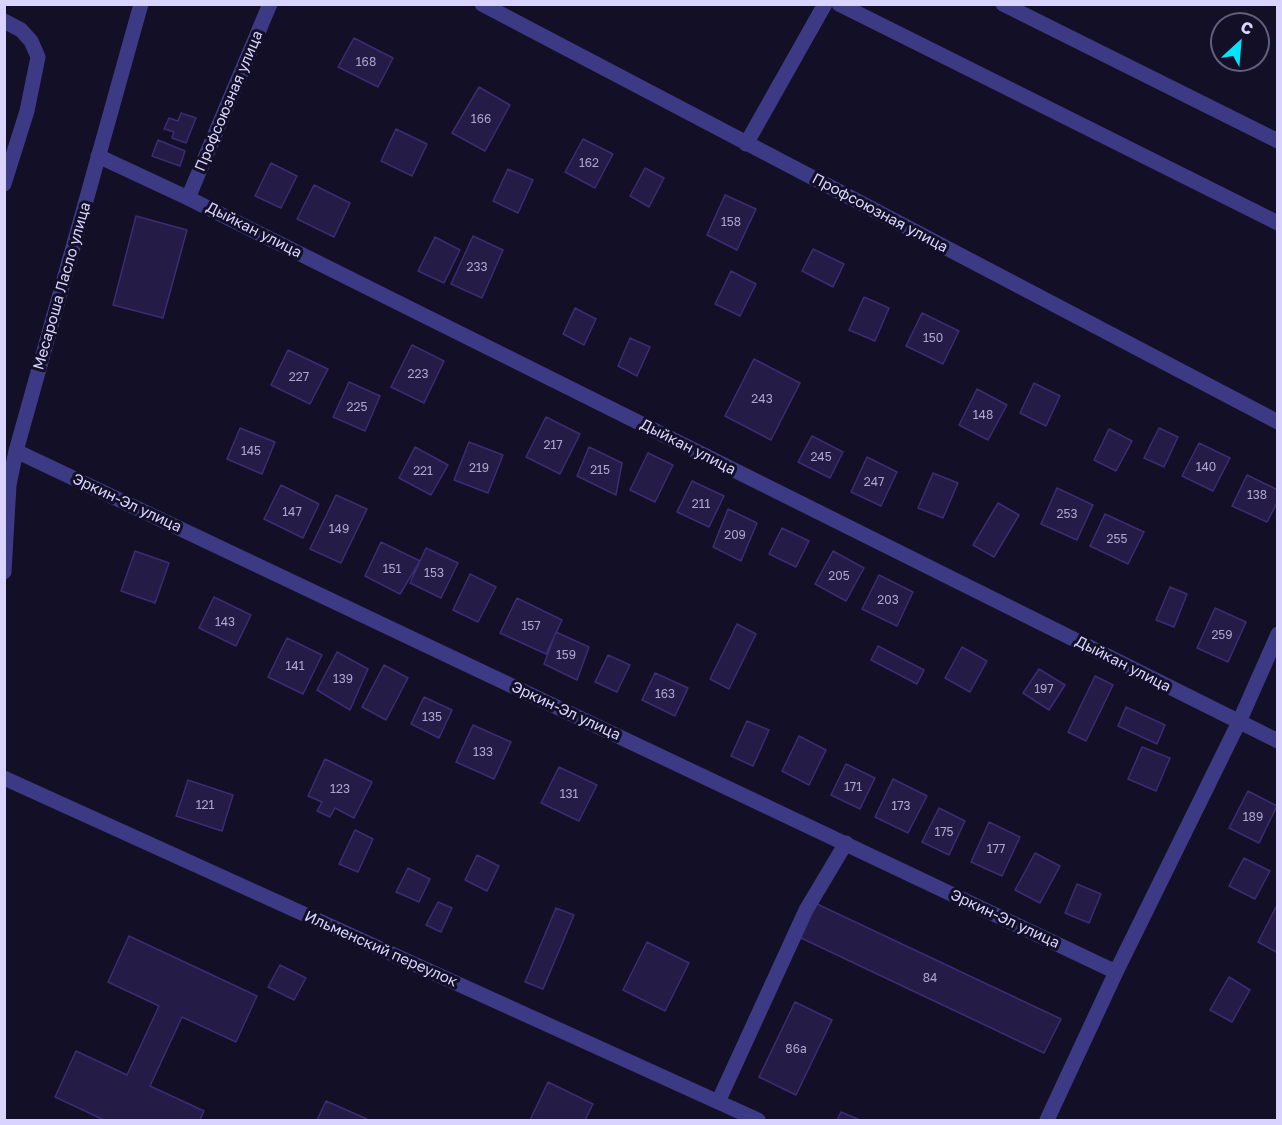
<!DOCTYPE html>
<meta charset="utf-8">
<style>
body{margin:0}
#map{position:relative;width:1282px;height:1125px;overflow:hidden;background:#130f26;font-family:"Golos Text",sans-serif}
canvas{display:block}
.frame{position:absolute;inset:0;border:6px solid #d9d4ff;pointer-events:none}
.north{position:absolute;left:1210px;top:12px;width:60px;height:60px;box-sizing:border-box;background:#130f26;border:2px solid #625e7d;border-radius:50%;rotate:26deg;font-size:16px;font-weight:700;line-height:24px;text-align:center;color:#d9d4ff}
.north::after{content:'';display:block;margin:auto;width:21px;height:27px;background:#00e5ff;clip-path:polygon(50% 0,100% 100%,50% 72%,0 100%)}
</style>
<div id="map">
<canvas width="1282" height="1125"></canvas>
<div class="frame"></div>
<div class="north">С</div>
</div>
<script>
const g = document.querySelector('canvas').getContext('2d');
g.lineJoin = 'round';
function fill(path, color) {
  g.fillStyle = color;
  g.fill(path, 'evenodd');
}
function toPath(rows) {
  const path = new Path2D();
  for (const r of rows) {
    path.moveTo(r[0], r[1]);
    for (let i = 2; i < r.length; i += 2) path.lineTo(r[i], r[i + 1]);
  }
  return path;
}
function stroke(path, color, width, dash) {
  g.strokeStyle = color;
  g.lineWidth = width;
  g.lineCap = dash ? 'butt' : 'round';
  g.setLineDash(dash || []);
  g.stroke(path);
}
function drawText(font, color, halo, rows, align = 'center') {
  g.font = font + ' "Golos Text",sans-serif';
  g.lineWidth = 6;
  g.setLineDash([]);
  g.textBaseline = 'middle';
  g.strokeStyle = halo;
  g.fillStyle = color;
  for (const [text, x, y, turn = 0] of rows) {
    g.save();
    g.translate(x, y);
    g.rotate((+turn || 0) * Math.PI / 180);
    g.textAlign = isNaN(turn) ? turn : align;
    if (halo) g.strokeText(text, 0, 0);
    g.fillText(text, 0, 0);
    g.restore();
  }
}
const building = toPath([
 [354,38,393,58,378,87,338,67,354,38],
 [479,87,510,105,485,151,452,133,479,87],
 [181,113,196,118,186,143,172,138,174,132,164,129,169,118,178,121,181,113],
 [396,129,427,144,412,176,381,161,396,129],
 [583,139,613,154,595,188,565,172,583,139],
 [158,140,185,151,180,166,152,156,158,140],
 [271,163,297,176,281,208,255,196,271,163],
 [645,168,664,178,649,207,630,196,645,168],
 [508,169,533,180,518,213,493,201,508,169],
 [314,185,350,203,334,237,297,219,314,185],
 [725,195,756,209,737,250,707,235,725,195],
 [136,216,187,230,163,318,113,305,136,216],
 [473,236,503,250,482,298,451,284,473,236],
 [435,237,460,250,444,283,418,271,435,237],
 [813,249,844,264,833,287,802,271,813,249],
 [731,271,756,284,740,316,715,304,731,271],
 [864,297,889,308,875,341,849,330,864,297],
 [575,308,596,319,584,345,563,334,575,308],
 [922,313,959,331,943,364,906,346,922,313],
 [630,338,650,347,637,376,618,366,630,338],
 [412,345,444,361,424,403,391,387,412,345],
 [288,350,328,369,310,404,271,385,288,350],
 [754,359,800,383,771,440,725,416,754,359],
 [349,382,380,396,365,431,333,417,349,382],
 [1034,383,1060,396,1046,426,1020,413,1034,383],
 [977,389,1007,405,988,440,959,425,977,389],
 [546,417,580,434,560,474,526,457,546,417],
 [240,428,275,442,262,474,227,459,240,428],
 [1159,428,1178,437,1164,467,1144,458,1159,428],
 [1109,429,1132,441,1116,471,1094,460,1109,429],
 [812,436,843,452,830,478,798,462,812,436],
 [469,442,503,455,488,493,454,480,469,442],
 [1199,443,1230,458,1213,491,1182,476,1199,443],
 [415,447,448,465,431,495,399,478,415,447],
 [589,447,622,463,616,495,577,476,589,447],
 [648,453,673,465,655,502,630,490,648,453],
 [867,457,897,472,881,506,851,492,867,457],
 [933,473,958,483,943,518,918,508,933,473],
 [1247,475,1278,490,1278,501,1267,522,1232,506,1247,475],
 [692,481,724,496,709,527,677,512,692,481],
 [281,485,319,504,303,538,264,519,281,485],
 [1057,488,1093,505,1077,540,1041,524,1057,488],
 [336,495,367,509,341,563,310,549,336,495],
 [998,503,1019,515,994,557,973,545,998,503],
 [728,509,757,523,741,561,713,547,728,509],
 [1105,514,1144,532,1128,564,1090,546,1105,514],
 [782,528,809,541,796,567,769,554,782,528],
 [381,542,420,561,400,594,365,576,381,542],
 [426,548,458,563,441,598,410,583,426,548],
 [135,551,169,563,155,603,121,591,135,551],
 [833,551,864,568,846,601,815,584,833,551],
 [470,574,496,587,478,622,453,610,470,574],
 [879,575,913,592,897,626,862,609,879,575],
 [1170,587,1187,594,1174,627,1156,620,1170,587],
 [214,597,251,615,236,646,199,628,214,597],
 [517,598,562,620,546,654,500,633,517,598],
 [1215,608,1246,622,1228,662,1197,648,1215,608],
 [737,624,756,634,729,689,710,679,737,624],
 [556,632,589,647,577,680,544,664,556,632],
 [287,638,322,655,303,694,268,677,287,638],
 [878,646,924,670,917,684,871,660,878,646],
 [962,647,987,661,970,692,945,678,962,647],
 [337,652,368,669,350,710,317,690,337,652],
 [608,655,630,665,617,692,595,682,608,655],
 [384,665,408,678,386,720,362,707,384,665],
 [1039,669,1065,685,1049,710,1023,693,1039,669],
 [655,673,688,688,675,716,642,700,655,673],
 [1095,676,1113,685,1086,741,1068,732,1095,676],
 [424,697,452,710,439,738,411,724,424,697],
 [1126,707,1165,725,1157,744,1118,726,1126,707],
 [747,721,769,730,753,766,731,756,747,721],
 [473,725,511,742,494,779,456,762,473,725],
 [799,736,826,750,809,785,782,771,799,736],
 [1142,747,1170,758,1156,791,1128,779,1142,747],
 [325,759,372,782,354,818,335,808,330,817,317,811,322,802,308,796,325,759],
 [846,764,875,778,860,809,831,795,846,764],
 [559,767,597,785,579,821,541,803,559,767],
 [893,779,927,796,908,833,875,817,893,779],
 [188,780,233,795,222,831,176,816,188,780],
 [1248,791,1277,806,1259,843,1229,828,1248,791],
 [939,808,965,821,949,855,922,842,939,808],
 [989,822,1020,837,1002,876,971,862,989,822],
 [355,830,373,839,358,872,339,864,355,830],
 [1035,853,1060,866,1040,903,1015,890,1035,853],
 [477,855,499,866,487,891,465,880,477,855],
 [1244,858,1270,871,1255,899,1229,886,1244,858],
 [408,868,430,879,419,902,396,892,408,868],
 [1077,884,1101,894,1089,923,1065,913,1077,884],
 [438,902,452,908,441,932,426,925,438,902],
 [815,903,1061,1019,1044,1053,799,937,815,903],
 [1276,907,1278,907,1278,953,1258,942,1276,907],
 [556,908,574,915,543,989,525,982,556,908],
 [129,936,257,996,236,1042,182,1017,150,1086,204,1111,200,1120,104,1120,55,1097,76,1051,127,1075,159,1006,108,982,129,936],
 [647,942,689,963,665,1011,623,990,647,942],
 [280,965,306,978,294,1000,268,987,280,965],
 [1229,977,1250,990,1232,1022,1210,1010,1229,977],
 [795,1002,832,1020,796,1095,759,1077,795,1002],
 [548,1082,593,1104,585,1120,530,1120,548,1082],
 [326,1101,367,1119,366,1120,317,1120,326,1101],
 [841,1112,860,1120,837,1120,841,1112]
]);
const minor = toPath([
 [482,4,1278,422],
 [839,4,1278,223],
 [1003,4,1278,141],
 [4,21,21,30,31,41,38,57,27,111,4,184],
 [746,144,825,4],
 [98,156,188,198,1278,741],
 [188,198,270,4],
 [16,451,1116,972],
 [4,572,9,485,16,451,141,4],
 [4,778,758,1120],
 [718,1102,806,910,846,843],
 [1047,1120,1116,972,1239,722,1278,634]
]);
const numberNames = [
 ["168",366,62],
 ["166",481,119],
 ["162",589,163],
 ["158",731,222],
 ["233",477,267],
 ["150",933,338],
 ["223",418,374],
 ["227",299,377],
 ["243",762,399],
 ["225",357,407],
 ["148",983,415],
 ["217",553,445],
 ["145",251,451],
 ["245",821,457],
 ["140",1206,467],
 ["219",479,468],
 ["215",600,470],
 ["221",423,471],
 ["247",874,482],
 ["138",1257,495],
 ["211",701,504],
 ["147",292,512],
 ["253",1067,514],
 ["149",339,529],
 ["209",735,535],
 ["255",1117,539],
 ["151",392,569],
 ["153",434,573],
 ["205",839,576],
 ["203",888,600],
 ["143",225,622],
 ["157",531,626],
 ["259",1222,635],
 ["159",566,655],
 ["141",295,666],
 ["139",343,679],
 ["197",1044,689],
 ["163",665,694],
 ["135",432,717],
 ["133",483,752],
 ["171",853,787],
 ["123",340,789],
 ["131",569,794],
 ["121",205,805],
 ["173",901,806],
 ["189",1253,817],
 ["175",944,832],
 ["177",996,849],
 ["84",930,978],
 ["86а",796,1049]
];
const streetNames = [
 ["Профсоюзная улица",229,101,-67],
 ["Профсоюзная улица",880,213,28],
 ["Дыйкан улица",254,230,27],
 ["Месароша Ласло улица",62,286,-74],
 ["Дыйкан улица",688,447,27],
 ["Эркин-Эл улица",127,503,25],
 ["Дыйкан улица",1123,664,27],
 ["Эркин-Эл улица",566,711,25],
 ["Эркин-Эл улица",1005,919,25],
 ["Ильменский переулок",381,949,24]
];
fill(building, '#241b47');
stroke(building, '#3b2d73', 1.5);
stroke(minor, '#3d3a85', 15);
drawText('12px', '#aca6d1', null, numberNames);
drawText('15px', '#d9d4ff', '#130f26', streetNames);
</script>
